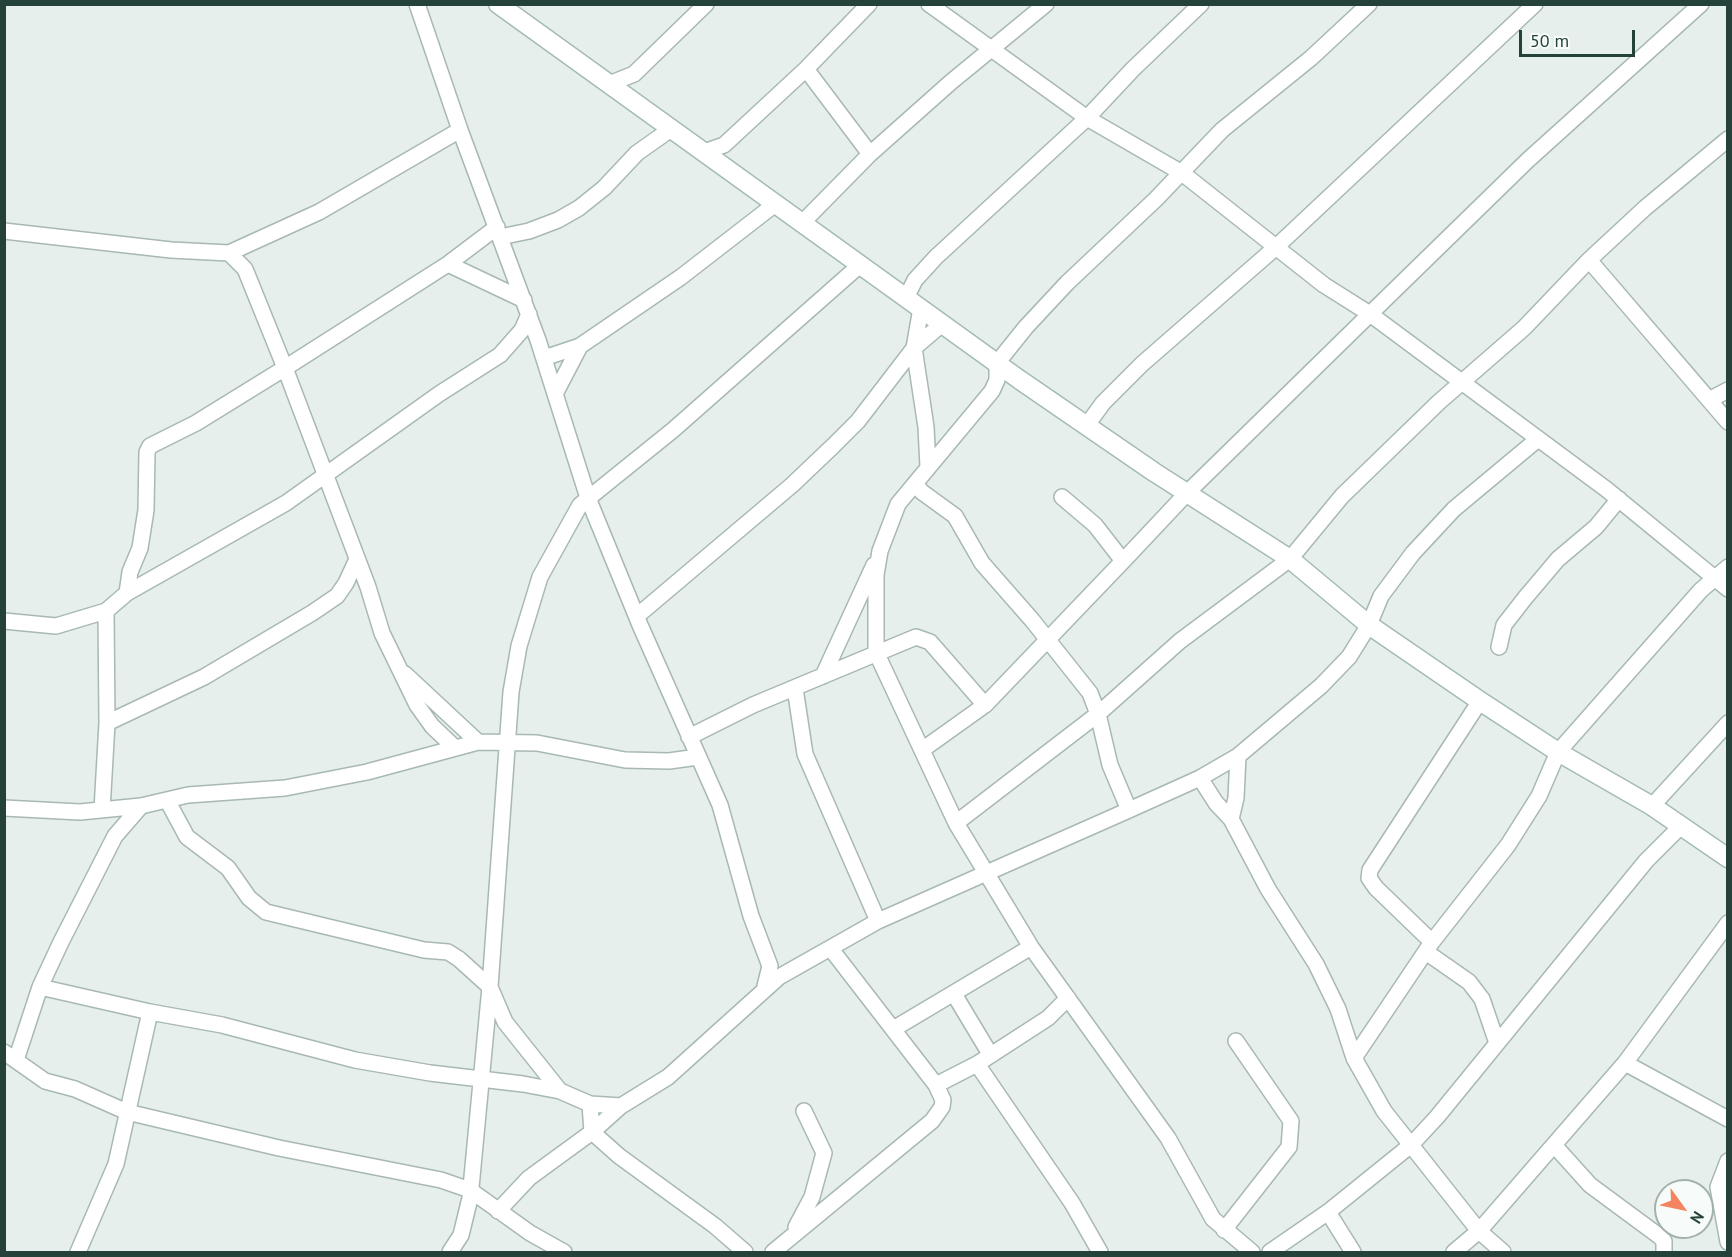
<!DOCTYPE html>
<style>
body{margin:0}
#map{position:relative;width:1732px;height:1257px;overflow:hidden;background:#e6efeb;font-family:"PT Sans",sans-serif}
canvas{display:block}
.frame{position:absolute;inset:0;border:6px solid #24423a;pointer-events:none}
.north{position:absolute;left:1654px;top:1179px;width:60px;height:60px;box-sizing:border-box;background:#f7fbf9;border:2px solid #a3b1ad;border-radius:50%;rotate:123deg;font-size:16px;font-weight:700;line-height:24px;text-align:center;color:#24423a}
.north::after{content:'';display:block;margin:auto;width:21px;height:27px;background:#f4845f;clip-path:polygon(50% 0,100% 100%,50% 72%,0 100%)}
.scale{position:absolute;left:1519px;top:30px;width:116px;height:27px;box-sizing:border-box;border:3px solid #24423a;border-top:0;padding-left:8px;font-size:18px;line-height:21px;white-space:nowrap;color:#24423a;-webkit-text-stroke:4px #f7fbf9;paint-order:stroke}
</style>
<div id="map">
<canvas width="1732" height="1257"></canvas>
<div class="frame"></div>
<div class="north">N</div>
<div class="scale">50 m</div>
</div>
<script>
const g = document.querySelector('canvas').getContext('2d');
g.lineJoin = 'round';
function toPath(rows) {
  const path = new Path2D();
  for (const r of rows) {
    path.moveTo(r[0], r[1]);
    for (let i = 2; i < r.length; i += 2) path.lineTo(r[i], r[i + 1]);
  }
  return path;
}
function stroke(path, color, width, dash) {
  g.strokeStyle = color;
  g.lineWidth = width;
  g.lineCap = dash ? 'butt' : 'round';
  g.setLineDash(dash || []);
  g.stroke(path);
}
const street = toPath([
 [417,4,460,130,538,340,588,498,640,625,720,805,751,916,770,966,765,986],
 [929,4,1087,118,1182,173,1324,285,1370,314,1528,160,1701,4],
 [806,69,870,154],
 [609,84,634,74,706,4],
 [704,152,724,145,806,69,869,4],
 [802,223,870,154,951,82,1046,4],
 [4,231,171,250,229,253,319,212,460,130],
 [500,237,529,231,558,220,579,208,604,188,637,153,671,129],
 [229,253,245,269,285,368,368,587,382,633,417,705,432,726,454,747],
 [1589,260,1728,422],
 [448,264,524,300],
 [906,298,915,280,936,257,1087,118,1133,69,1201,4],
 [921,308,914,348,926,427,928,467],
 [544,358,580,346,681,277,774,205],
 [556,392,580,346],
 [1709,400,1728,390],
 [1087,425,1103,403,1142,364,1275,248,1535,4],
 [915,484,922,492,955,516,982,563,1032,620,1090,693,1098,714,1110,765,1129,810],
 [1123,561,1187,493,1370,314,1606,489,1728,589],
 [127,593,130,572,140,548,146,510,147,452,150,446,196,423,285,368,448,264,497,227],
 [637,616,792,485,833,446,858,421,914,348,942,324],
 [4,621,56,626,106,611,127,593,286,503,439,394,500,355,522,330,529,314],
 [1499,647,1504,625,1525,598,1558,559,1596,527,1619,499],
 [405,674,478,742],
 [823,676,874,565],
 [795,688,805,754,878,921],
 [107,723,204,677,312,613,337,596,346,583,357,559],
 [689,737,753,705,916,637,930,642,985,705],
 [922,750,985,705,1123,561,1095,525,1062,497],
 [1200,778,1216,803,1231,819,1268,889,1316,964,1338,1009,1354,1058,1384,1111,1479,1231,1503,1252],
 [167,800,187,837,228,868,249,898,266,912,424,950,448,952,459,959,490,987,505,1022,560,1091],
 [1652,806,1728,723],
 [4,808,80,812,141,806,188,795,285,788,367,772,478,742,537,743,625,760,669,761,698,757],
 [102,810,107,723,106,611],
 [1231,819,1236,798,1238,756],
 [956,823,1098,714,1180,641,1290,559,1342,496,1439,402,1524,328,1589,260,1645,208,1728,139],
 [1432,942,1376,888,1369,878,1370,870,1480,701],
 [831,949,936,1085,977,1064,1048,1018,1068,998],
 [1426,952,1469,982,1482,999,1497,1043],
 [40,987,150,1012],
 [954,994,990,1054],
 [895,1028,1031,947],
 [4,1052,45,1081,75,1089,127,1112,279,1148,441,1180,470,1190,530,1233,564,1252],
 [1354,1058,1432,942,1508,845,1539,796,1558,752,1701,590,1728,567],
 [16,1060,40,987,61,942,115,836,141,806],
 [1625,1063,1728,1119],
 [977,1064,1072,1203,1100,1252],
 [590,1104,592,1132,619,1156,715,1226,745,1252],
 [1554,1145,1590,1185,1659,1236,1664,1241,1664,1252],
 [1728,1161,1718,1187,1728,1242],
 [498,1211,529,1178,592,1132,621,1106,668,1077,779,977,878,921,1129,810,1200,778,1238,756,1321,686,1349,657,1369,625,1381,596,1413,553,1454,509,1538,439],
 [1328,1212,1353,1252],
 [796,1227,812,1197,824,1153,804,1111],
 [1224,1230,1289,1147,1291,1121,1236,1041],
 [78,1252,116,1164,150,1012,222,1025,355,1060,430,1073,523,1084,560,1091,590,1104,621,1106],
 [450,1252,461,1235,470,1198,490,987,511,692,519,646,540,577,580,505,673,430,860,265],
 [773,1252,932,1121,942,1107,943,1100,936,1085],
 [1252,1252,1213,1219,1168,1138,1031,947,956,823,876,652,876,575,880,551,898,504,992,391,997,380,997,363,1026,327,1067,283,1156,199,1222,130,1311,58,1369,4],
 [1270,1252,1328,1212,1411,1145,1437,1117,1646,861,1681,826],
 [1454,1252,1479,1231,1625,1063,1728,923]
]);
const secondary = toPath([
 [498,4,1020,380,1154,472,1290,559,1369,625,1480,701,1558,752,1652,806,1728,858]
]);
stroke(street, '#a8b8b2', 18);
stroke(secondary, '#a4bbb3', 21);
stroke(street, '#fff', 15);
stroke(secondary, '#fff', 18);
</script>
